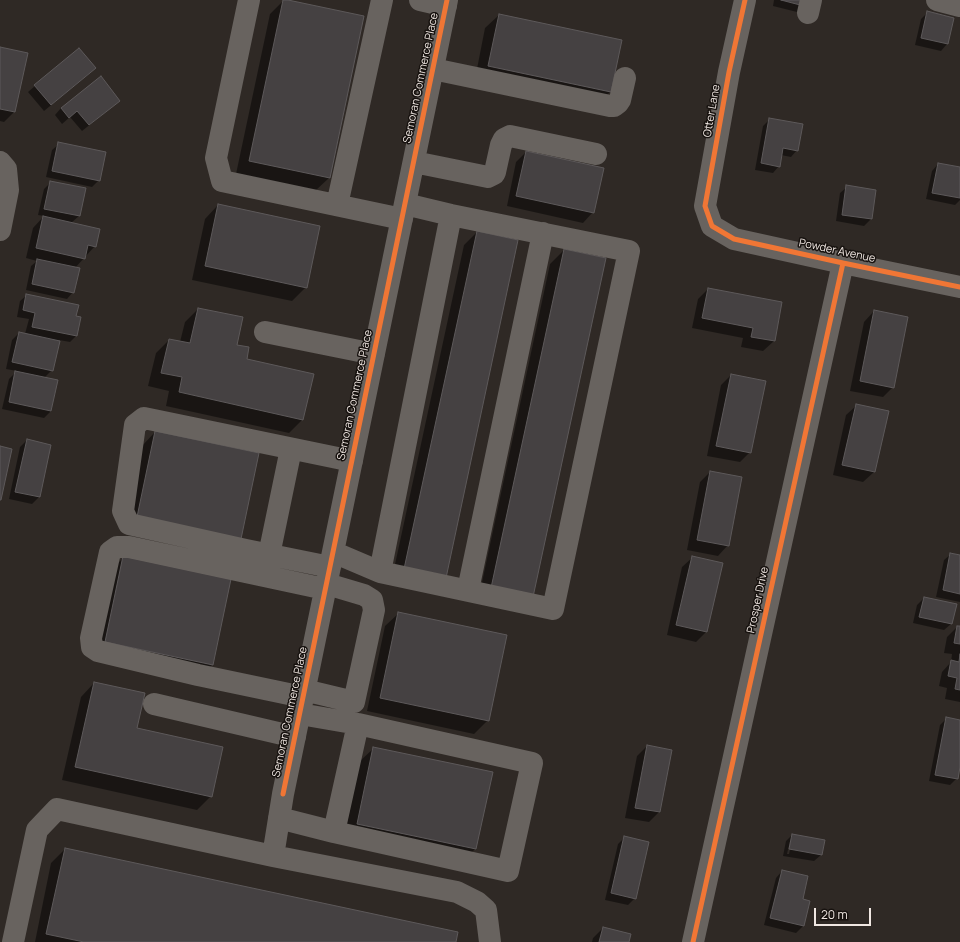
<!DOCTYPE html>
<style>
body{margin:0}
#map{position:relative;width:960px;height:942px;overflow:hidden;background:#2f2925;font-family:Manrope,sans-serif}
canvas{display:block}
.scale{position:absolute;left:814px;top:908px;width:57px;height:18px;box-sizing:border-box;border:2px solid #f0e7e2;border-top:0;padding-left:5px;font-size:12px;line-height:14px;white-space:nowrap;color:#f0e7e2;-webkit-text-stroke:3px #17120f;paint-order:stroke}
</style>
<div id="map">
<canvas width="960" height="942"></canvas>
<div class="scale">20 m</div>
</div>
<script>
const g = document.querySelector('canvas').getContext('2d');
g.lineJoin = 'round';
function fill(path, color) {
  g.fillStyle = color;
  g.fill(path, 'evenodd');
}
function toPath(rows) {
  const path = new Path2D();
  for (const r of rows) {
    path.moveTo(r[0], r[1]);
    for (let i = 2; i < r.length; i += 2) path.lineTo(r[i], r[i + 1]);
  }
  return path;
}
function stroke(path, color, width, dash) {
  g.strokeStyle = color;
  g.lineWidth = width;
  g.lineCap = dash ? 'butt' : 'round';
  g.setLineDash(dash || []);
  g.stroke(path);
}
function drawText(font, color, halo, rows, align = 'center') {
  g.font = font + ' Manrope,sans-serif';
  g.lineWidth = 3;
  g.setLineDash([]);
  g.textBaseline = 'middle';
  g.strokeStyle = halo;
  g.fillStyle = color;
  for (const [text, x, y, turn = 0] of rows) {
    g.save();
    g.translate(x, y);
    g.rotate((+turn || 0) * Math.PI / 180);
    g.textAlign = isNaN(turn) ? turn : align;
    if (halo) g.strokeText(text, 0, 0);
    g.fillText(text, 0, 0);
    g.restore();
  }
}
const shadow = toPath([
 [284,0,363,17,329,178,315,191,236,174,270,14],
 [774,0,805,0,804,5,797,12,773,6],
 [928,12,953,18,947,44,941,51,915,45,921,19],
 [499,15,610,92,597,105,475,79,485,28],
 [0,48,27,54,14,112,4,122,0,121],
 [95,68,88,75,44,111,28,92,35,86],
 [119,101,112,107,82,131,70,117,62,124,55,115,61,108],
 [770,119,797,150,791,157,781,155,779,166,773,173,755,170,763,126],
 [59,144,99,180,92,187,46,177,52,150],
 [526,152,593,212,583,223,507,206,516,162],
 [938,164,960,168,960,200,955,205,926,199,932,171],
 [51,182,79,216,71,223,95,246,75,268,73,292,67,299,26,290,31,266,37,261,26,258,33,228,44,216,38,215,44,189],
 [847,187,875,191,871,219,864,226,836,221,840,193],
 [218,205,306,287,292,301,192,280,205,219],
 [477,232,445,578,391,583,464,245],
 [564,250,532,597,478,601,550,264],
 [708,289,781,303,774,341,763,351,741,347,743,338,692,328,698,299],
 [27,295,76,336,70,342,59,340,52,370,44,378,57,381,51,411,44,418,2,409,9,379,17,371,6,369,12,340,19,333,25,334,29,319,17,317,20,301],
 [198,309,236,346,246,360,303,419,289,433,166,406,169,391,148,386,156,353,169,340,180,342,185,322],
 [874,311,893,387,883,397,850,391,864,322],
 [731,375,750,452,740,462,707,456,721,385],
 [857,405,888,412,874,472,863,482,833,475,846,415],
 [155,432,240,538,124,531,142,446],
 [27,440,50,445,39,497,32,504,9,499,20,447],
 [710,472,728,545,718,556,687,550,700,482],
 [951,554,960,556,960,602,936,597,944,560],
 [124,557,212,665,198,678,92,656,110,571],
 [693,557,706,632,696,642,667,635,682,567],
 [924,598,951,624,944,630,913,623,917,605],
 [399,613,488,720,474,734,367,711,385,626],
 [957,627,960,627,960,702,945,699,947,688,939,686,942,672,951,662,952,654,944,653,947,637],
 [94,683,136,729,211,796,197,810,62,780,81,697],
 [947,718,960,721,960,762,957,778,950,785,929,781,940,725],
 [647,746,659,812,649,822,625,818,637,756],
 [374,748,475,849,462,862,344,837,360,761],
 [792,835,821,855,814,861,783,856,786,841],
 [790,841,792,841,789,854,787,854],
 [625,837,635,898,628,905,605,900,618,844],
 [65,849,455,942,35,942,51,863],
 [782,871,801,900,809,902,803,926,796,933,764,925,776,878],
 [603,928,628,942,592,942,593,938]
]);
const building = toPath([
 [283,0,288,0,364,16,330,178,249,161,283,0],
 [781,0,806,0,804,6,781,0],
 [927,11,954,18,948,44,921,38,927,11],
 [499,14,622,40,611,92,488,66,499,14],
 [0,47,28,53,15,112,0,109,0,47],
 [79,48,96,68,51,105,34,85,79,48],
 [101,76,120,101,89,125,77,111,69,118,61,108,101,76],
 [769,118,803,124,798,151,783,148,780,167,761,163,769,118],
 [58,142,106,152,100,181,52,171,58,142],
 [526,151,604,168,594,213,516,196,526,151],
 [938,163,960,167,960,198,932,193,938,163],
 [50,181,86,188,80,216,44,209,50,181],
 [846,185,876,190,872,219,842,215,846,185],
 [218,204,320,226,307,288,205,266,218,204],
 [43,216,100,229,96,247,88,245,85,259,36,248,43,216],
 [477,231,518,240,446,578,404,569,477,231],
 [564,249,606,258,533,597,491,588,564,249],
 [37,259,80,268,74,293,32,284,37,259],
 [708,288,782,302,775,341,751,337,753,328,702,318,708,288],
 [26,294,79,305,76,316,81,317,77,336,32,327,35,313,23,310,26,294],
 [198,308,243,317,237,345,249,347,247,359,314,374,303,420,179,392,182,377,161,373,169,339,190,343,198,308],
 [874,310,908,317,894,388,860,381,874,310],
 [19,332,60,341,53,371,12,362,19,332],
 [15,371,58,380,51,411,9,402,15,371],
 [731,374,766,381,751,453,716,446,731,374],
 [856,404,889,411,875,472,842,465,856,404],
 [155,431,259,453,241,539,137,517,155,431],
 [27,439,51,445,40,497,15,492,27,439],
 [0,446,12,449,1,500,0,500,0,446],
 [710,471,742,477,729,546,697,540,710,471],
 [950,553,960,555,960,594,943,590,950,553],
 [123,556,231,579,213,665,105,642,123,556],
 [692,556,723,563,707,632,676,625,692,556],
 [924,597,957,604,952,624,919,617,924,597],
 [398,612,507,635,489,721,380,698,398,612],
 [957,626,960,626,960,644,954,643,957,626],
 [960,654,960,690,955,689,957,678,948,676,951,660,959,662,960,654],
 [94,682,145,693,137,728,223,747,212,797,75,767,94,682],
 [946,717,960,720,960,767,958,779,935,775,946,717],
 [647,745,672,750,660,812,635,808,647,745],
 [373,747,493,772,476,849,357,824,373,747],
 [792,834,825,840,822,855,789,849,792,834],
 [624,836,649,842,636,899,611,893,624,836],
 [65,848,458,932,456,942,84,942,46,934,65,848],
 [782,870,808,876,803,899,810,901,804,926,770,918,782,870],
 [603,927,631,934,629,942,599,942,603,927]
]);
const minor = toPath([
 [249,0,216,158,222,181,402,219],
 [420,0,446,6],
 [745,0,729,72,705,206,712,226,734,239,843,263,960,287],
 [937,0,960,6],
 [808,13,811,0],
 [433,69,610,106,614,106,618,103,620,100,625,78],
 [0,162,6,169,8,190,0,230],
 [414,162,488,177,494,174,495,172,501,145,504,139,510,136,596,154],
 [337,205,382,0],
 [265,332,374,354],
 [333,552,380,572,553,609,629,251,451,215,405,204],
 [269,555,291,449],
 [330,567,246,550,129,524,123,511,135,425,144,418,352,461],
 [380,572,451,215],
 [468,590,543,233],
 [304,690,354,702,374,610,372,600,364,595,327,584],
 [303,697,198,675,98,651,92,647,91,638,110,552,117,547,129,547,325,589],
 [154,704,295,737],
 [279,818,334,832,358,724,300,714],
 [334,832,508,871,532,763,358,724],
 [273,856,283,794,447,0],
 [13,942,37,830,57,809,273,856,457,892,477,902,486,910,490,942],
 [693,942,843,263]
]);
const cycleway = toPath([
 [745,0,729,72,705,206,712,226,734,239,843,263,960,287],
 [283,794,447,0],
 [693,942,843,263]
]);
const streetNames = [
 ["Semoran Commerce Place",421,78,-78],
 ["Otter Lane",712,111,-80],
 ["Powder Avenue",837,251,12],
 ["Semoran Commerce Place",355,395,-78],
 ["Prosper Drive",758,600,-78],
 ["Semoran Commerce Place",290,712,-78]
];
fill(shadow, '#0007');
fill(building, '#454142');
stroke(building, '#5d595a', 1);
stroke(minor, '#68635f', 22);
stroke(cycleway, '#f07635', 5);
drawText('11px', '#f0e7e2', '#17120f', streetNames);
</script>
